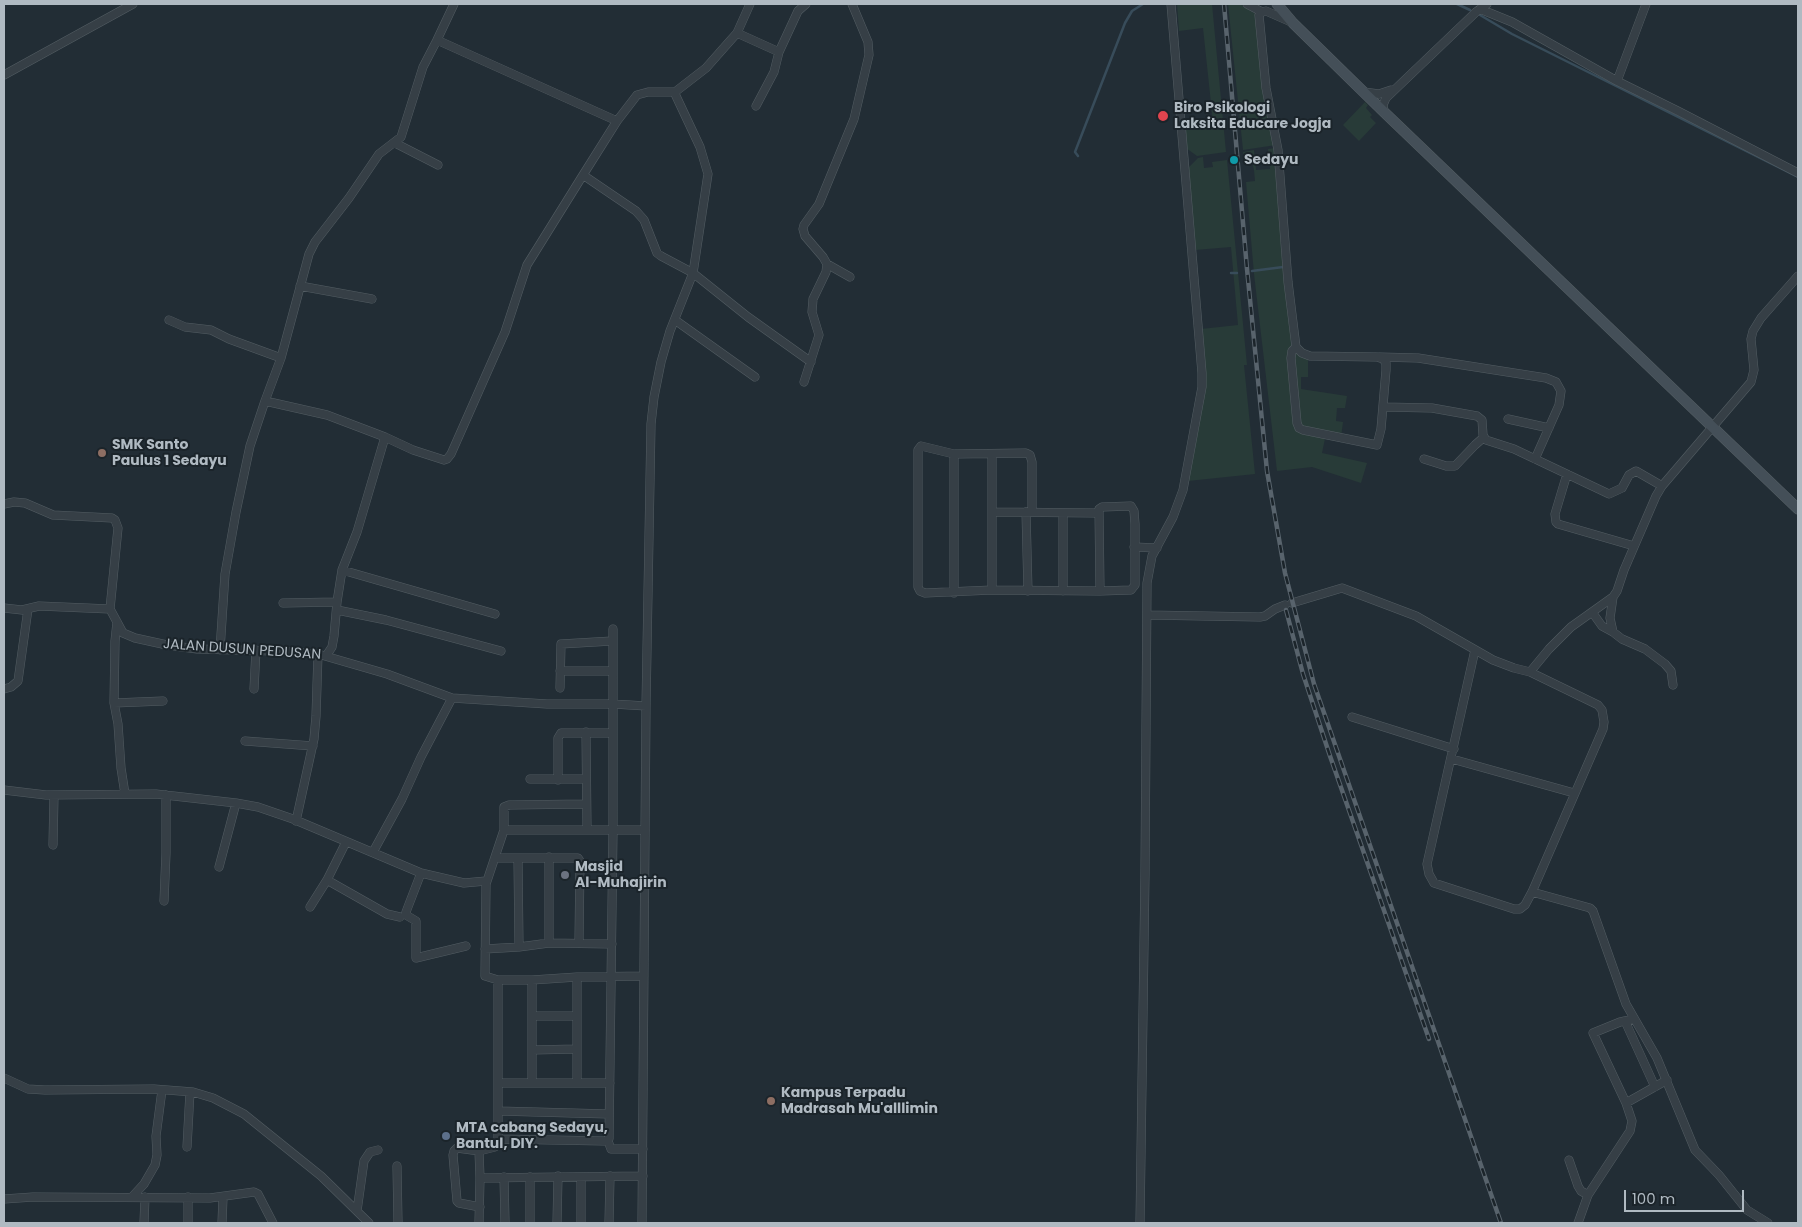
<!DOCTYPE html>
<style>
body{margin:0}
#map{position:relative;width:1802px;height:1227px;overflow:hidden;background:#222d35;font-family:Poppins,sans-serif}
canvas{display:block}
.frame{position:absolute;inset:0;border:5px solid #b0bac2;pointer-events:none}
.scale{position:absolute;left:1624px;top:1190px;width:120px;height:22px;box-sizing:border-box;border:2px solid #b0bac2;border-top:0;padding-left:6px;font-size:15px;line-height:18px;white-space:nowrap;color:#b0bac2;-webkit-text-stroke:4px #1b242a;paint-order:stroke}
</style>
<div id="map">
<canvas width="1802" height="1227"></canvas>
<div class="frame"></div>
<div class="scale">100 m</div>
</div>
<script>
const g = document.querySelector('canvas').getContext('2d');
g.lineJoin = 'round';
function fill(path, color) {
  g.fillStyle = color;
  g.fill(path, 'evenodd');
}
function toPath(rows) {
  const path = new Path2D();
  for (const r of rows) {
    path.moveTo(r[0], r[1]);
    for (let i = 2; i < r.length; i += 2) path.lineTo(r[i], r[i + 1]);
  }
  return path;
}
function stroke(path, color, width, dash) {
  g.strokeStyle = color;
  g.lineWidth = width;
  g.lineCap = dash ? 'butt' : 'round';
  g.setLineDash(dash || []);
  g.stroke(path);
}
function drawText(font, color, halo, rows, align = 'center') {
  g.font = font + ' Poppins,sans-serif';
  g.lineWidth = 4;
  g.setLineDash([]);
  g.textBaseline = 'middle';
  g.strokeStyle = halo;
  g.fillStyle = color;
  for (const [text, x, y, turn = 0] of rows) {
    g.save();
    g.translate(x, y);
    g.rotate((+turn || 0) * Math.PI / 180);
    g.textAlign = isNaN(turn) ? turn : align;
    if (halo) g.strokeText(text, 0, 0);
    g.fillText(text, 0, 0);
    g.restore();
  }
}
const green = toPath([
 [1177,4,1212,4,1226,152,1197,156,1186,148,1184,125,1213,122,1203,28,1179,31],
 [1228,4,1240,4,1257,15,1276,145,1243,150],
 [1365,102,1368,105,1366,108,1372,115,1370,117,1376,123,1359,141,1343,125],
 [1276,148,1293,345,1308,359,1308,377,1301,377,1301,389,1347,396,1345,408,1337,408,1336,421,1343,422,1341,437,1326,434,1322,453,1367,463,1361,483,1312,467,1277,471,1254,274,1246,182,1255,181,1254,170,1252,161,1244,162,1243,152,1254,150,1256,170,1270,169,1268,149],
 [1203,157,1204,168,1213,167,1212,162,1227,160,1247,365,1244,365,1255,474,1188,481,1205,387,1201,329,1238,325,1231,247,1195,250,1188,168,1198,158]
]);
const stream = toPath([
 [1457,4,1470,10],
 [1480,15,1512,34,1798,177],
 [1078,156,1075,152,1125,23,1132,11,1143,4],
 [1252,271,1283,267],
 [1231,273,1237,273]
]);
const street = toPath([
 [454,4,437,40,617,121],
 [1247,4,1262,12],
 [1480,9,1512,22,1617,81,1678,111,1798,173],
 [1291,22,1266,11,1262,12,1259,15,1266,88,1278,150,1288,282,1296,347,1302,353,1310,356,1377,357,1383,359,1386,363,1386,370,1381,429,1377,445,1303,430,1299,428,1297,423,1291,358,1292,351,1296,347],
 [737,33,779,52],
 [4,75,133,4],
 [1617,81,1646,4],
 [1364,92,1379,94,1391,90],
 [756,106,774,72,779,52,798,11,806,4],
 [1384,112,1383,105,1386,98,1476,12,1487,4],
 [395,143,438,165],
 [583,175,636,211,644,220,657,253,661,256,693,273,748,317,811,362],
 [827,264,850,277],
 [300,286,372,299],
 [169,320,185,327,211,330,229,339,281,358,265,401,327,415,385,437,413,450,444,460,447,459,451,454,505,332,527,265,583,175,617,121,637,95,648,92,675,92],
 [675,320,755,377],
 [1379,357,1418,358,1546,378,1556,382,1561,391,1559,405,1535,459],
 [281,358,309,254,315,242,349,198,379,154,401,137,423,67,437,40],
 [804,382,819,335,812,312,813,299,826,272,827,264,823,257,805,236,803,229,804,225,819,204,854,119,869,55,868,42,852,4],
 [1383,407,1432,408,1477,416,1482,420,1483,435,1486,440,1514,449,1609,494,1622,488,1629,475,1636,471,1662,486],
 [1508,419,1549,428],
 [954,454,954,593],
 [1424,459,1446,466,1455,466,1475,445,1483,438],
 [1567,474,1555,514,1556,522,1558,524,1634,546],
 [4,504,14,502,25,503,53,515,112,518,115,520,118,528,110,609,123,633,135,638,167,645,197,649,274,651,318,654,387,674,452,698,547,704,613,704,646,706],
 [992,512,1098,513],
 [1026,512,1028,591],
 [1032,512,1032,462,1030,455,1026,453,954,454,921,446,918,450,918,587,920,591,925,593,992,590,1100,591,1131,590,1135,585,1135,524,1134,511,1131,506,1102,507,1099,509,1100,591],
 [1063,513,1063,591],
 [1134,547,1157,548],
 [342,570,495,614],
 [992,590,992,454],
 [1613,597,1610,618,1613,632,1622,639,1645,649,1665,664,1671,671,1673,685],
 [283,603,337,602],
 [1292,603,1342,588,1416,616,1493,660,1514,668,1530,672],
 [4,608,22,610,39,606,110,609],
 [337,610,386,620,501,651],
 [1592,612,1602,626,1613,632],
 [1147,615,1260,617,1265,616,1275,609,1285,605],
 [117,622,115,641,114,703,118,724,121,768,125,794],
 [220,650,225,574,236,512,250,446,265,401],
 [1475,650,1427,864,1429,874,1434,883,1514,909,1520,909,1525,905,1532,892,1603,729,1604,722,1602,710,1598,705,1530,672,1549,649,1571,627,1613,597,1617,591,1624,570,1656,496,1662,486,1751,382,1754,370,1751,339,1753,331,1761,318,1798,276],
 [326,656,332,647,334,636,337,602,342,570,357,532,385,437],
 [560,671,612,671],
 [560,688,561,644,612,641],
 [4,689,11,687,18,681,28,609],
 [254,689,256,650],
 [114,703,163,701],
 [1352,717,1454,749],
 [586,732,587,829],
 [245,741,313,746],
 [1452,759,1574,793],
 [530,779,586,779],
 [558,780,558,738,561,733,613,733],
 [4,790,46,795,156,794,236,803,258,807,293,819,421,873,464,883,486,881],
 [586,804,509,805,504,807,504,830,486,884,485,976,498,980,532,980,577,977,644,976],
 [296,821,314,739,316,716,318,654],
 [504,830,644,830],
 [53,845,54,795],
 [373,852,402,799,421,757,452,698],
 [495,858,578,858,580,861,579,942],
 [518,858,519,947],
 [219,867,236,803],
 [421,873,406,912,406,915,416,921,416,958,466,946],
 [327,880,387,914,400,917],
 [1532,892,1590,908,1593,911,1626,1004,1657,1058,1695,1150,1719,1175,1747,1210,1768,1223],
 [164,901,166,853,166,795],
 [310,907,327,880,346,842],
 [549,943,549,857],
 [485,949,519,947,549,943,612,944],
 [532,980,532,1083],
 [532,1016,577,1016],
 [1634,1019,1620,1022,1593,1033,1626,1103,1667,1080],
 [1625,1021,1655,1087],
 [532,1050,577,1049],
 [4,1078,28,1089,45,1090,154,1089,193,1092,213,1098,244,1114,321,1176,369,1223],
 [498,1083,610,1083],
 [577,1083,577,977],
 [498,1111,609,1114],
 [498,1139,605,1141,609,1139,613,830,613,629],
 [608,1141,611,1149,643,1149],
 [187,1147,190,1092],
 [479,1151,457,1148,454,1151,453,1155,457,1201,459,1203,480,1207],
 [1569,1160,1578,1186,1581,1191,1588,1195],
 [397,1166,398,1223],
 [504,1177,505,1223],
 [530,1177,530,1223],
 [480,1178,643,1176],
 [132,1197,144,1184,155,1165,157,1155,156,1136,162,1090],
 [4,1199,33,1197,210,1198,254,1192,258,1194,273,1223],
 [357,1211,364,1161,370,1152,378,1150],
 [144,1223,145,1197],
 [188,1223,188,1197],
 [222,1223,223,1197],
 [479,1223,480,1178,479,1151,495,1147,498,1139,498,980],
 [557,1223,558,1176],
 [581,1223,581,1177],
 [609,1223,610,1176],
 [642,1223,646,706,651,424,654,397,661,362,670,331,693,273,708,174,700,147,676,96,675,92,706,68,721,51,737,33,750,4],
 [1140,1223,1145,874,1147,583,1152,556,1173,517,1183,490,1202,387,1202,373,1171,4],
 [1578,1223,1588,1195,1630,1131,1632,1121,1626,1103]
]);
const secondary = toPath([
 [1277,4,1293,23,1384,112,1798,509]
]);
const rail = toPath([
 [1224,4,1247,269,1267,471,1285,573,1314,684,1501,1223],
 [1286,610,1303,674,1330,756,1429,1039]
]);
const markers = [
 [1163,116,6,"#e0444e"],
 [1234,160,5,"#0f9aa8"],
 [102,453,5,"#8d6e63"],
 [565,875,5,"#6b7280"],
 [771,1101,5,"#8d6e63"],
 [446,1136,5,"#5c6f8a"]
];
const poiNames = [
 ["Biro Psikologi",1174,108],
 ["Laksita Educare Jogja",1174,124],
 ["Sedayu",1244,160],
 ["SMK Santo",112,445],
 ["Paulus 1 Sedayu",112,461],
 ["Masjid",575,867],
 ["Al-Muhajirin",575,883],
 ["Kampus Terpadu",781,1093],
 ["Madrasah Mu'alllimin",781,1109],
 ["MTA cabang Sedayu,",456,1128],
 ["Bantul, DIY.",456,1144]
];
const streetNames = [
 ["JALAN DUSUN PEDUSAN",242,650,4]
];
fill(green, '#283b38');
stroke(stream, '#384c5a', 2.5);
stroke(street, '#535d63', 9);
stroke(secondary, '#535d63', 11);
stroke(street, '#363f46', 8);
stroke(secondary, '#444f58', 10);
stroke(rail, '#58636c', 4.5);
stroke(rail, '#1b242a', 2.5, [8]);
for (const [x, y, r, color] of markers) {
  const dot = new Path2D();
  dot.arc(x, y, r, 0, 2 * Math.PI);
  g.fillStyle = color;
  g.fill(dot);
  stroke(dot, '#1b242a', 2);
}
drawText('bold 14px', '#b0bac2', '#1b242a', poiNames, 'left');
drawText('14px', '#b0bac2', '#1b242a', streetNames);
</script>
